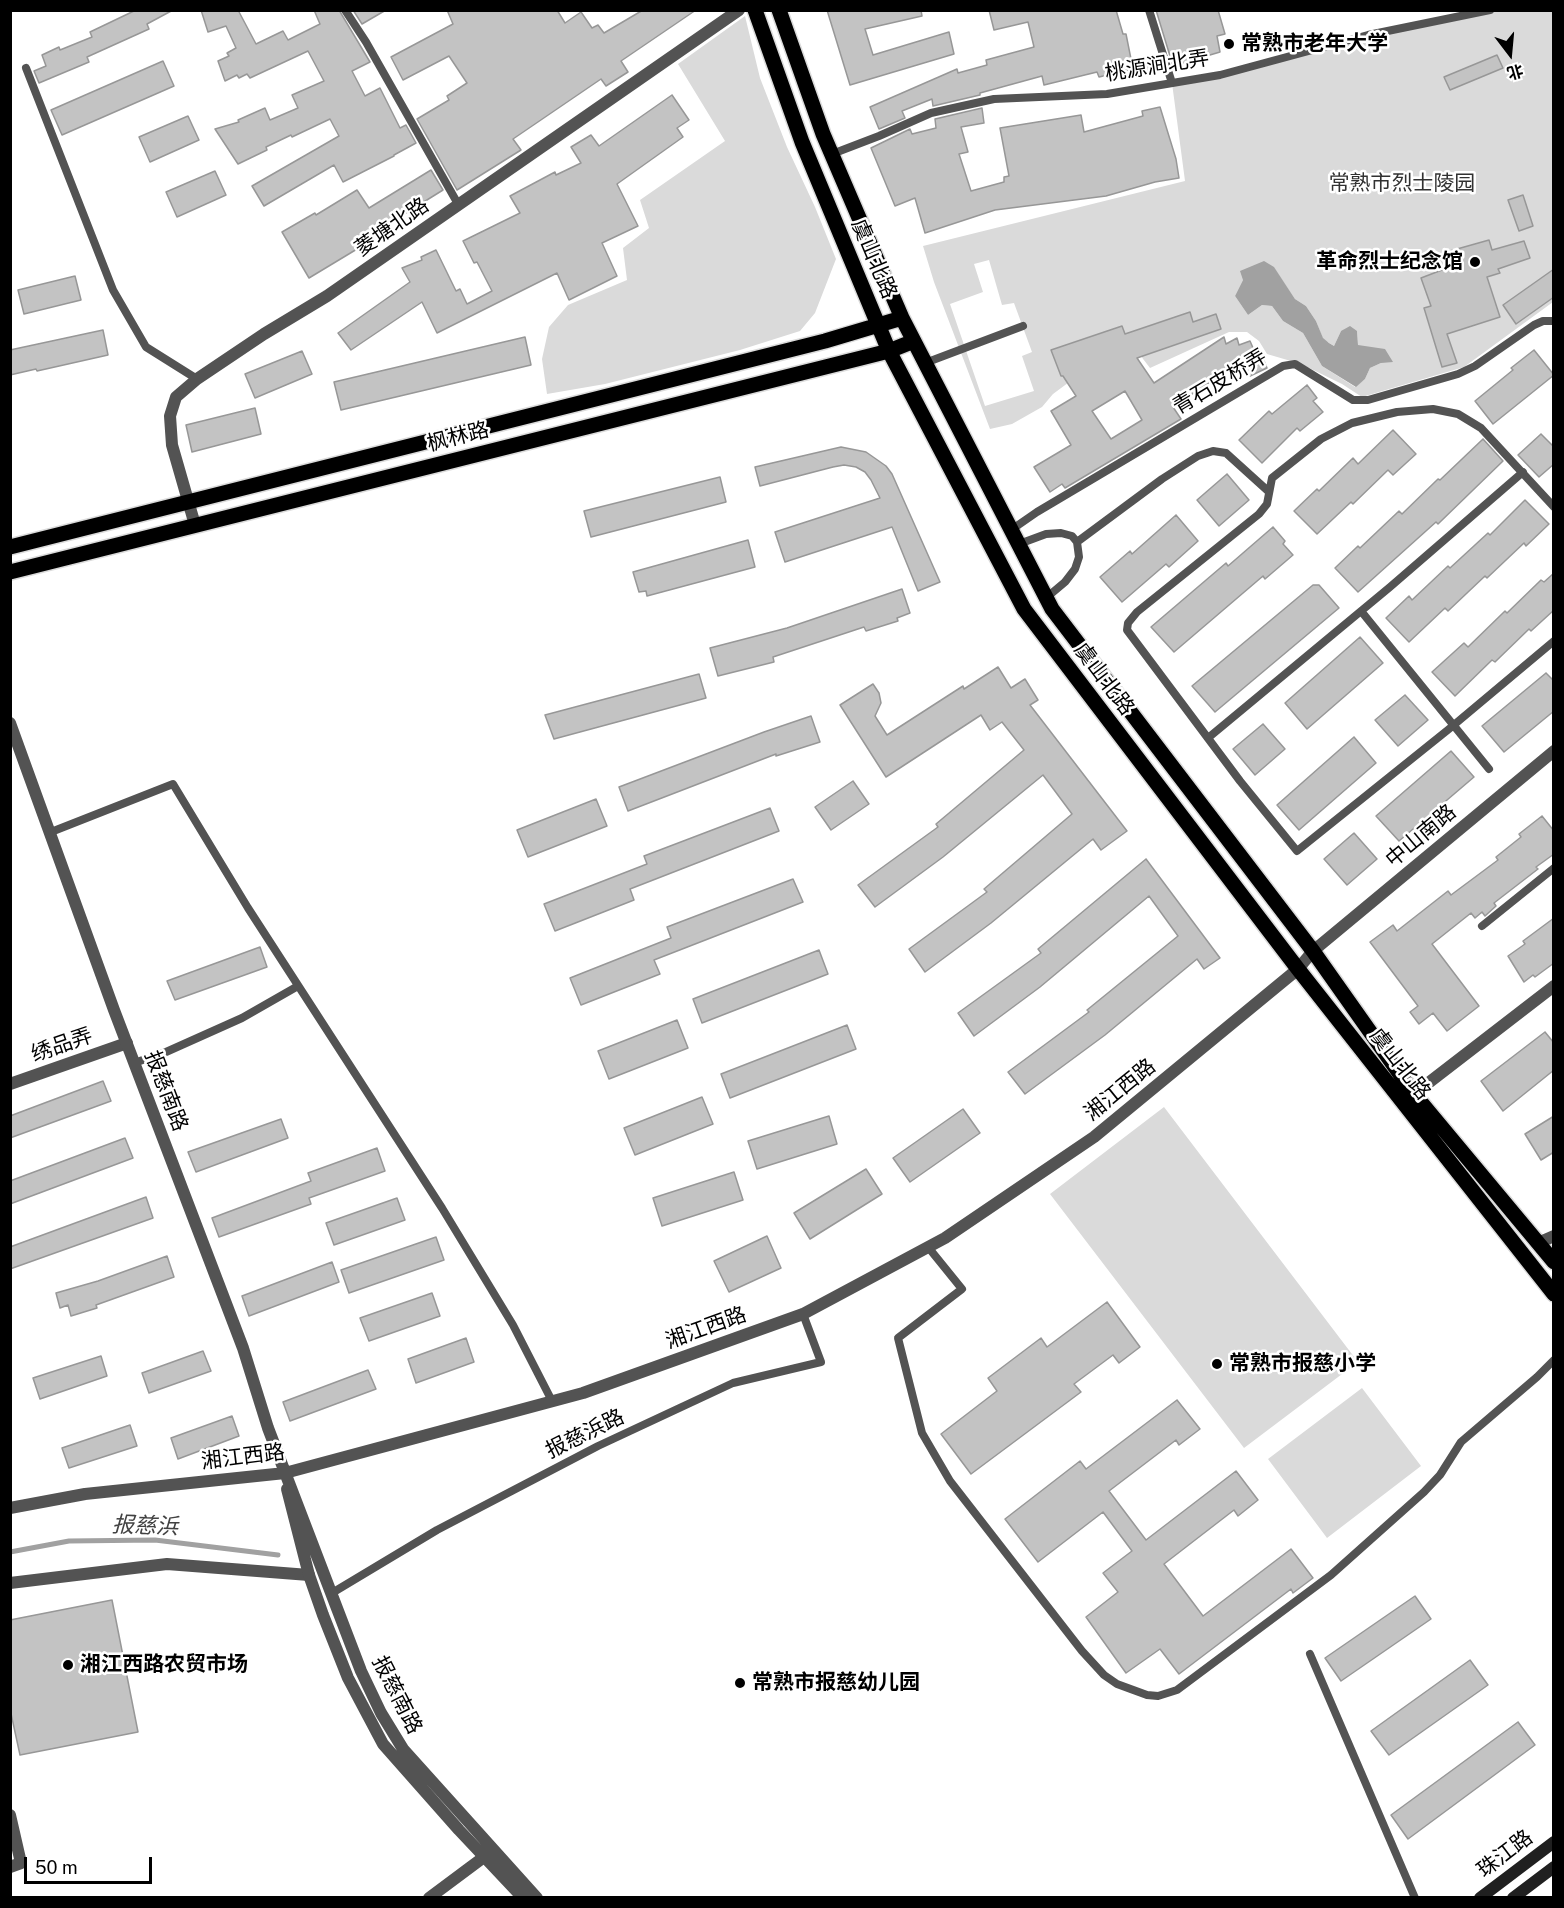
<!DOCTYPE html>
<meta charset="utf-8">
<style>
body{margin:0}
#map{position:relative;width:1564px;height:1908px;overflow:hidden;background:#fff;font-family:"Public Sans","Noto Sans SC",sans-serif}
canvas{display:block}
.frame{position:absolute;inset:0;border:12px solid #000;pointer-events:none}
.north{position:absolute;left:1480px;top:24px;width:60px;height:60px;-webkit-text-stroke:4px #fff;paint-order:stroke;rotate:164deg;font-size:16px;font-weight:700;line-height:24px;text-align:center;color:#000}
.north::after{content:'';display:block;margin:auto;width:21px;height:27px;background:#000;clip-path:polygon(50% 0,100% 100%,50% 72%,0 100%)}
.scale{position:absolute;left:24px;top:1857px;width:128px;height:27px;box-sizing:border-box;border:3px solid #000;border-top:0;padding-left:8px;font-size:18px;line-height:21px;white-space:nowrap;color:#000;-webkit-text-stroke:4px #fff;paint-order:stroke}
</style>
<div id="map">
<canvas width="1564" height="1908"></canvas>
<div class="frame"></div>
<div class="north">北</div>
<div class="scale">50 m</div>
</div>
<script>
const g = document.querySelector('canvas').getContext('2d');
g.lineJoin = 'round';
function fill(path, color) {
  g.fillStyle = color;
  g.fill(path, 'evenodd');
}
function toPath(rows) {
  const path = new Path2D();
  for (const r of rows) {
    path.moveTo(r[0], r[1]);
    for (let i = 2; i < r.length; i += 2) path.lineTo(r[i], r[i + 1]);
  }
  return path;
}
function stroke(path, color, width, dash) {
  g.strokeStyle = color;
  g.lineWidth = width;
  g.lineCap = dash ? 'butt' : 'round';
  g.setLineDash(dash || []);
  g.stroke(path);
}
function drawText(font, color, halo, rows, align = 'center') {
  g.font = font + ' "Public Sans","Noto Sans SC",sans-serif';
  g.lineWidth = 5;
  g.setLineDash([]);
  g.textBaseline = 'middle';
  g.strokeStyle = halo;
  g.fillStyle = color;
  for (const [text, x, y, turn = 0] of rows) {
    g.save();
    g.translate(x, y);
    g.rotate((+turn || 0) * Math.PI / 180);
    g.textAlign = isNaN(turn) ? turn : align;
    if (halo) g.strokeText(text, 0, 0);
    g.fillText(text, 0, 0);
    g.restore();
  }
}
const green = toPath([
 [1490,11,1553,11,1553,302,1464,367,1362,397,1342,384,1301,364,1267,354,1259,341,1247,332,1229,332,1150,368,1137,351,1080,374,1053,394,1042,407,1012,424,990,429,934,282,923,246,1185,181,1172,83],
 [989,260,1002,305,1014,303,1032,352,1022,356,1034,391,985,406,950,304,983,292,974,264],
 [1274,268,1295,299,1306,306,1316,321,1323,339,1334,346,1341,331,1357,331,1358,346,1367,347,1381,363,1370,368,1365,379,1355,387,1322,366,1303,333,1283,321,1272,306,1262,305,1248,315,1235,296,1243,280],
 [745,16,760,78,787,147,815,207,836,259,815,313,800,331,740,350,605,384,547,394,542,359,549,327,568,305,627,280,623,248,649,228,640,200,725,141,678,64],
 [1164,1107,1358,1362,1244,1448,1050,1194],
 [1362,1388,1421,1466,1327,1538,1268,1459]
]);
const water = toPath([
 [1264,261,1274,267,1295,299,1306,306,1316,321,1323,338,1329,343,1334,346,1341,331,1350,326,1357,331,1358,345,1385,349,1393,362,1381,363,1370,368,1365,379,1356,387,1322,366,1303,333,1283,321,1272,306,1262,305,1248,315,1235,296,1243,280,1240,271]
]);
const stream = toPath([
 [10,1552,69,1541,155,1540,278,1555]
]);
const building = toPath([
 [136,10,173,10,147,24,149,29,87,57,89,62,39,83,34,71,46,66,42,55,59,47,60,50,92,37,90,32,136,10],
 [201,10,238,10,256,44,283,31,288,40,320,24,314,10,339,10,370,62,352,71,365,96,380,88,400,128,406,125,416,143,394,155,394,156,343,182,334,165,264,206,252,186,339,136,330,119,292,137,291,135,266,147,267,150,238,164,215,129,239,122,238,120,265,108,270,120,298,108,292,95,324,81,308,51,250,78,247,74,239,78,237,75,225,81,218,61,229,56,227,53,236,48,226,26,208,32,201,10],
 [353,10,386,10,362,24,353,10],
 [447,10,557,10,565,23,581,12,592,28,598,25,604,33,643,10,696,10,621,61,628,72,606,86,601,79,513,139,521,150,457,190,417,119,449,100,447,96,467,83,449,56,403,80,391,57,453,24,447,10],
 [827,10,921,10,922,16,865,29,873,55,949,32,954,54,850,85,827,10],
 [989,10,1116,10,1123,34,1126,34,1133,69,1099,77,1097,72,1044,85,1042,76,980,93,980,95,933,106,932,99,902,111,905,118,879,129,870,107,957,69,958,73,987,65,986,60,1034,47,1028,22,994,30,989,10],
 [1156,10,1218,10,1225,34,1217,36,1220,52,1173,66,1156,10],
 [1497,55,1503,68,1450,90,1444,77,1497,55],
 [1157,56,1161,70,1142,73,1140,59,1157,56],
 [163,61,174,86,62,135,51,110,163,61],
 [672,95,689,120,677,128,683,137,617,184,638,226,602,243,617,276,569,300,557,273,437,333,422,302,351,350,338,333,410,282,402,268,422,260,421,257,436,250,456,291,460,289,467,304,492,291,477,262,474,263,463,241,520,213,510,196,555,172,556,175,581,163,571,147,591,135,599,146,672,95],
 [1160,107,1176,159,1179,178,1155,182,1106,196,995,210,925,233,915,198,895,206,871,148,910,129,912,134,936,128,935,119,982,108,984,123,961,127,968,152,959,154,971,191,1004,182,1004,177,1009,176,1000,128,1081,115,1084,132,1143,116,1142,111,1160,107],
 [188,116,199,140,150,162,139,137,188,116],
 [431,170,443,190,369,236,372,240,309,278,282,232,315,213,316,215,357,190,369,208,431,170],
 [215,171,226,195,177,217,166,192,215,171],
 [1523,195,1533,226,1519,231,1508,200,1523,195],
 [1489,240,1492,250,1524,241,1530,258,1498,269,1500,273,1487,277,1500,317,1447,334,1457,363,1442,367,1424,308,1431,306,1421,278,1455,265,1450,251,1489,240],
 [1554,269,1554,297,1516,324,1503,305,1554,269],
 [75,276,81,300,24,314,18,290,75,276],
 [1190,312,1193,322,1216,314,1221,329,1137,358,1154,383,1224,337,1226,344,1237,338,1239,345,1250,341,1257,357,1262,356,1267,368,1250,376,1243,360,1173,407,1181,419,1065,488,1062,484,1050,492,1034,467,1071,445,1051,411,1076,396,1063,376,1061,376,1051,350,1122,326,1125,334,1190,312],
 [1125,391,1142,420,1111,439,1092,411,1125,391],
 [103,330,108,355,37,371,36,369,10,375,10,350,103,330],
 [525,337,531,365,341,410,334,382,525,337],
 [1534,350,1554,375,1493,424,1475,401,1513,370,1511,368,1534,350],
 [302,351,312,374,255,398,245,374,302,351],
 [1307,385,1317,398,1313,401,1323,412,1300,431,1297,428,1262,463,1239,440,1269,411,1272,414,1307,385],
 [255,408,261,434,192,452,186,425,255,408],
 [1393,430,1416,454,1393,475,1388,470,1353,504,1351,502,1317,534,1294,511,1317,489,1319,491,1353,458,1358,464,1393,430],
 [1541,434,1554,447,1554,464,1539,477,1518,455,1541,434],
 [1483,439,1503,461,1438,524,1436,522,1358,592,1335,568,1358,546,1360,548,1399,511,1402,514,1438,479,1440,480,1483,439],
 [841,447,866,452,886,466,892,474,940,582,918,591,892,527,785,562,775,532,880,498,871,480,865,472,856,467,844,465,833,467,760,486,755,467,841,447],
 [1227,474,1249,500,1219,526,1197,500,1227,474],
 [720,477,726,502,591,537,584,511,720,477],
 [1525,500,1549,524,1526,546,1524,543,1487,578,1485,576,1448,611,1445,608,1409,642,1386,618,1409,596,1412,600,1448,566,1450,568,1488,533,1490,535,1525,500],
 [1176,515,1198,541,1169,567,1166,564,1122,602,1100,577,1130,551,1132,554,1176,515],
 [1273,527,1285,541,1283,544,1293,555,1265,579,1263,576,1174,652,1151,627,1226,563,1228,566,1273,527],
 [748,540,755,567,647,596,646,591,639,592,633,572,748,540],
 [1554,573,1554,610,1531,631,1529,629,1495,662,1492,660,1455,696,1432,672,1464,643,1468,647,1505,611,1507,613,1541,580,1544,582,1554,573],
 [1313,585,1319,585,1339,608,1215,712,1192,686,1313,585],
 [902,589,910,613,897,618,898,621,866,631,864,627,773,657,774,662,718,676,710,648,787,628,902,589],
 [1360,637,1383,663,1307,729,1285,703,1360,637],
 [998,667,1011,688,1025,679,1038,700,1030,705,1127,831,1101,850,1093,839,991,923,925,972,909,949,987,892,984,889,1072,814,1043,775,943,857,875,907,858,885,938,827,936,824,1024,750,1002,722,990,730,981,715,886,777,840,705,873,684,879,693,881,703,875,716,887,735,963,686,964,689,998,667],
 [1546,673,1554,681,1554,711,1504,752,1482,726,1546,673],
 [699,674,706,698,554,739,545,715,699,674],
 [1405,695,1428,720,1398,746,1375,720,1405,695],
 [811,716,820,742,776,756,776,754,628,811,619,787,764,732,811,716],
 [1263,724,1285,749,1255,775,1233,749,1263,724],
 [1354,737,1376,763,1299,830,1277,805,1354,737],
 [1451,751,1474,777,1399,841,1376,816,1451,751],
 [853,781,869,804,831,830,815,807,853,781],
 [596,799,607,826,528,857,517,830,596,799],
 [770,808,779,831,630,889,634,900,555,931,544,904,647,864,644,856,770,808],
 [1542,816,1554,831,1554,854,1536,867,1538,869,1494,903,1496,906,1485,916,1482,912,1475,918,1471,913,1432,944,1479,1006,1447,1031,1433,1013,1419,1024,1410,1012,1418,1006,1370,942,1393,925,1397,931,1448,891,1451,895,1498,860,1496,857,1521,837,1519,834,1542,816],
 [1354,833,1377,859,1347,885,1324,859,1354,833],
 [1146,859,1220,958,1204,969,1197,959,1105,1035,1025,1094,1008,1072,1089,1012,1087,1010,1178,936,1149,896,1040,987,974,1036,958,1013,1041,953,1038,949,1146,859],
 [793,879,803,902,654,960,660,974,581,1005,570,978,671,938,667,927,793,879],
 [1554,918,1554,963,1535,977,1533,975,1524,982,1508,956,1525,944,1523,941,1554,918],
 [260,947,267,967,175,1000,167,981,260,947],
 [819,950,828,974,702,1023,693,999,819,950],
 [677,1020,688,1048,609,1079,598,1051,677,1020],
 [847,1025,856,1049,730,1098,721,1074,847,1025],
 [1545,1032,1554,1043,1554,1070,1503,1111,1481,1081,1545,1032],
 [103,1081,111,1101,10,1138,10,1116,103,1081],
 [702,1097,713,1124,635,1155,624,1128,702,1097],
 [963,1109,980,1133,910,1182,893,1158,963,1109],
 [829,1116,837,1144,757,1169,748,1141,829,1116],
 [1554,1116,1554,1152,1541,1160,1525,1134,1554,1116],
 [281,1119,288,1138,196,1172,188,1152,281,1119],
 [125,1138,133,1158,10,1204,10,1181,125,1138],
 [377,1148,385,1171,309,1198,311,1204,219,1237,212,1218,311,1181,308,1173,377,1148],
 [866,1169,882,1194,810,1239,794,1213,866,1169],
 [734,1172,743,1200,662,1226,653,1198,734,1172],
 [146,1197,153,1218,10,1269,10,1247,146,1197],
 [397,1198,405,1220,334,1245,326,1223,397,1198],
 [767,1236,781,1268,729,1292,714,1261,767,1236],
 [436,1237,444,1260,349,1293,341,1270,436,1237],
 [167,1256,174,1277,96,1305,97,1308,71,1316,68,1305,60,1308,56,1293,98,1281,167,1256],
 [332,1262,339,1282,249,1316,242,1296,332,1262],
 [432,1293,440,1316,369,1341,360,1318,432,1293],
 [1107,1302,1140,1347,1119,1363,1113,1355,1074,1384,1081,1392,971,1474,941,1434,997,1391,988,1378,1041,1338,1047,1347,1107,1302],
 [466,1338,474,1362,416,1383,408,1359,466,1338],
 [203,1351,211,1371,149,1393,142,1373,203,1351],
 [101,1356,107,1376,40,1399,33,1378,101,1356],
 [368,1370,376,1389,290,1421,283,1402,368,1370],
 [1177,1400,1200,1429,1179,1445,1176,1440,1109,1491,1146,1540,1236,1471,1258,1500,1238,1516,1234,1510,1164,1564,1203,1616,1291,1549,1313,1578,1293,1593,1291,1589,1179,1674,1160,1649,1126,1673,1086,1617,1118,1592,1103,1573,1132,1551,1103,1512,1038,1562,1005,1519,1080,1461,1086,1469,1177,1400],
 [232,1416,239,1436,178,1459,171,1438,232,1416],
 [130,1425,137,1446,69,1468,62,1448,130,1425],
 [1415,1596,1431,1619,1341,1681,1325,1658,1415,1596],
 [112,1600,138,1732,20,1755,10,1709,10,1620,112,1600],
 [1470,1660,1488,1685,1389,1755,1371,1731,1470,1660],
 [1518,1722,1535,1745,1408,1839,1391,1815,1518,1722]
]);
const service = toPath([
 [345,10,366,42,458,204],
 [1149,10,1172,83],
 [26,68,113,290,146,347,197,379],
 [832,154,879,136,931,113,994,99,1107,94,1220,75,1368,35,1490,10],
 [925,363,1023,326],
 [1554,507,1481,428,1458,414,1433,409,1397,412,1352,423,1321,439,1272,478,1267,504,1259,514,1137,612,1128,623,1127,630,1240,781,1297,851,1449,729,1554,641],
 [1011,530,1037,512,1283,366,1295,364,1353,400,1368,400,1458,374,1475,366,1534,325,1543,321,1554,321],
 [1077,542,1162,479,1198,456,1213,451,1226,453,1268,491],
 [1019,544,1046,534,1061,533,1072,536,1077,542,1079,557,1075,569,1065,582,1046,598],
 [1361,611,1489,769],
 [1208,738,1390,587,1523,472],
 [51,832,173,784,248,908,442,1208,513,1325,552,1401],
 [1482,926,1554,868],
 [134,1063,166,1052,242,1018,298,986],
 [928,1247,962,1289,898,1338,922,1433,950,1481,1082,1651,1104,1675,1117,1684,1147,1695,1158,1696,1177,1690,1331,1575,1424,1492,1440,1475,1461,1442,1537,1377,1554,1360],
 [332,1593,437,1530,598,1446,733,1383,821,1362,803,1314],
 [1310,1654,1415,1898]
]);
const minor = toPath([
 [195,525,172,445,170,416,176,397,197,379,264,334,327,296,739,10],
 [1313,951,1554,751],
 [10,1084,127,1043],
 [1414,1094,1554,986],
 [1538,1243,1554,1236],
 [10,1583,167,1564,309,1575],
 [10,1815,21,1863,10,1867],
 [429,1898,484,1857]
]);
const tertiary = toPath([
 [10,723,114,1010,243,1348,268,1428,361,1671,381,1713,403,1749,537,1898],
 [287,1489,309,1575,323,1615,348,1678,383,1744,459,1830,523,1898],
 [10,1508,85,1494,285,1473,583,1393,803,1314,945,1238,1094,1137,1298,969,1313,951]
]);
const secondary = toPath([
 [1480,1898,1554,1842],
 [1513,1898,1554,1867]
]);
const primary = toPath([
 [755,10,802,142,889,351,1024,609,1298,969,1554,1294],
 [779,10,823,134,902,318,1052,609,1313,951,1414,1094,1554,1262],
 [10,547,825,341,902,318],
 [10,572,889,351,914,341]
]);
const markers = [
 [1229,44,6,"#000"],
 [1475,262,6,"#000"],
 [1217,1364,6,"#000"],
 [68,1665,6,"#000"],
 [740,1683,6,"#000"]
];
const poiNames = [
 ["常熟市老年大学",1241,44],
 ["革命烈士纪念馆",1463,262,"right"],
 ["常熟市报慈小学",1229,1364],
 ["湘江西路农贸市场",80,1665],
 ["常熟市报慈幼儿园",752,1683]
];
const streetNames = [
 ["桃源涧北弄",1157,66,-9],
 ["菱塘北路",392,227,-35],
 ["虞山北路",874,259,67],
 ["青石皮桥弄",1220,382,-31],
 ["枫林路",458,437,-14],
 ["虞山北路",1104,679,53],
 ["中山南路",1421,836,-40],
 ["绣品弄",62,1045,-19],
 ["虞山北路",1400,1064,52],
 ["湘江西路",1120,1090,-39],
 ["报慈南路",166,1091,69],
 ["湘江西路",706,1328,-20],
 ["报慈浜路",585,1434,-26],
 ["湘江西路",243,1457,-7],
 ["报慈南路",397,1695,63],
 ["珠江路",1505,1854,-37]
];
const parkNames = [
 ["常熟市烈士陵园",1402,184]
];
const waterNames = [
 ["报慈浜",145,1526,2]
];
fill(green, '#dadada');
fill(water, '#a1a1a1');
stroke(stream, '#a1a1a1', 5);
fill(building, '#c3c3c3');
stroke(building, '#979797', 1.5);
stroke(primary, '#dbdbdb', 18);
stroke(service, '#535353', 8);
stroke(minor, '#535353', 12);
stroke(tertiary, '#535353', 12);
stroke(secondary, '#202020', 12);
stroke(primary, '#000', 15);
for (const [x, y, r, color] of markers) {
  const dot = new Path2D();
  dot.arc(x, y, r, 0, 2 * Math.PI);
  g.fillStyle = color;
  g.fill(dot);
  stroke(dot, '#fff', 2);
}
drawText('bold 21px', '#000', '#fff', poiNames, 'left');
drawText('21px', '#000', '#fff', streetNames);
drawText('21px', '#313131', '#fff', parkNames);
drawText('italic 22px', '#424242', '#fff', waterNames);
</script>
